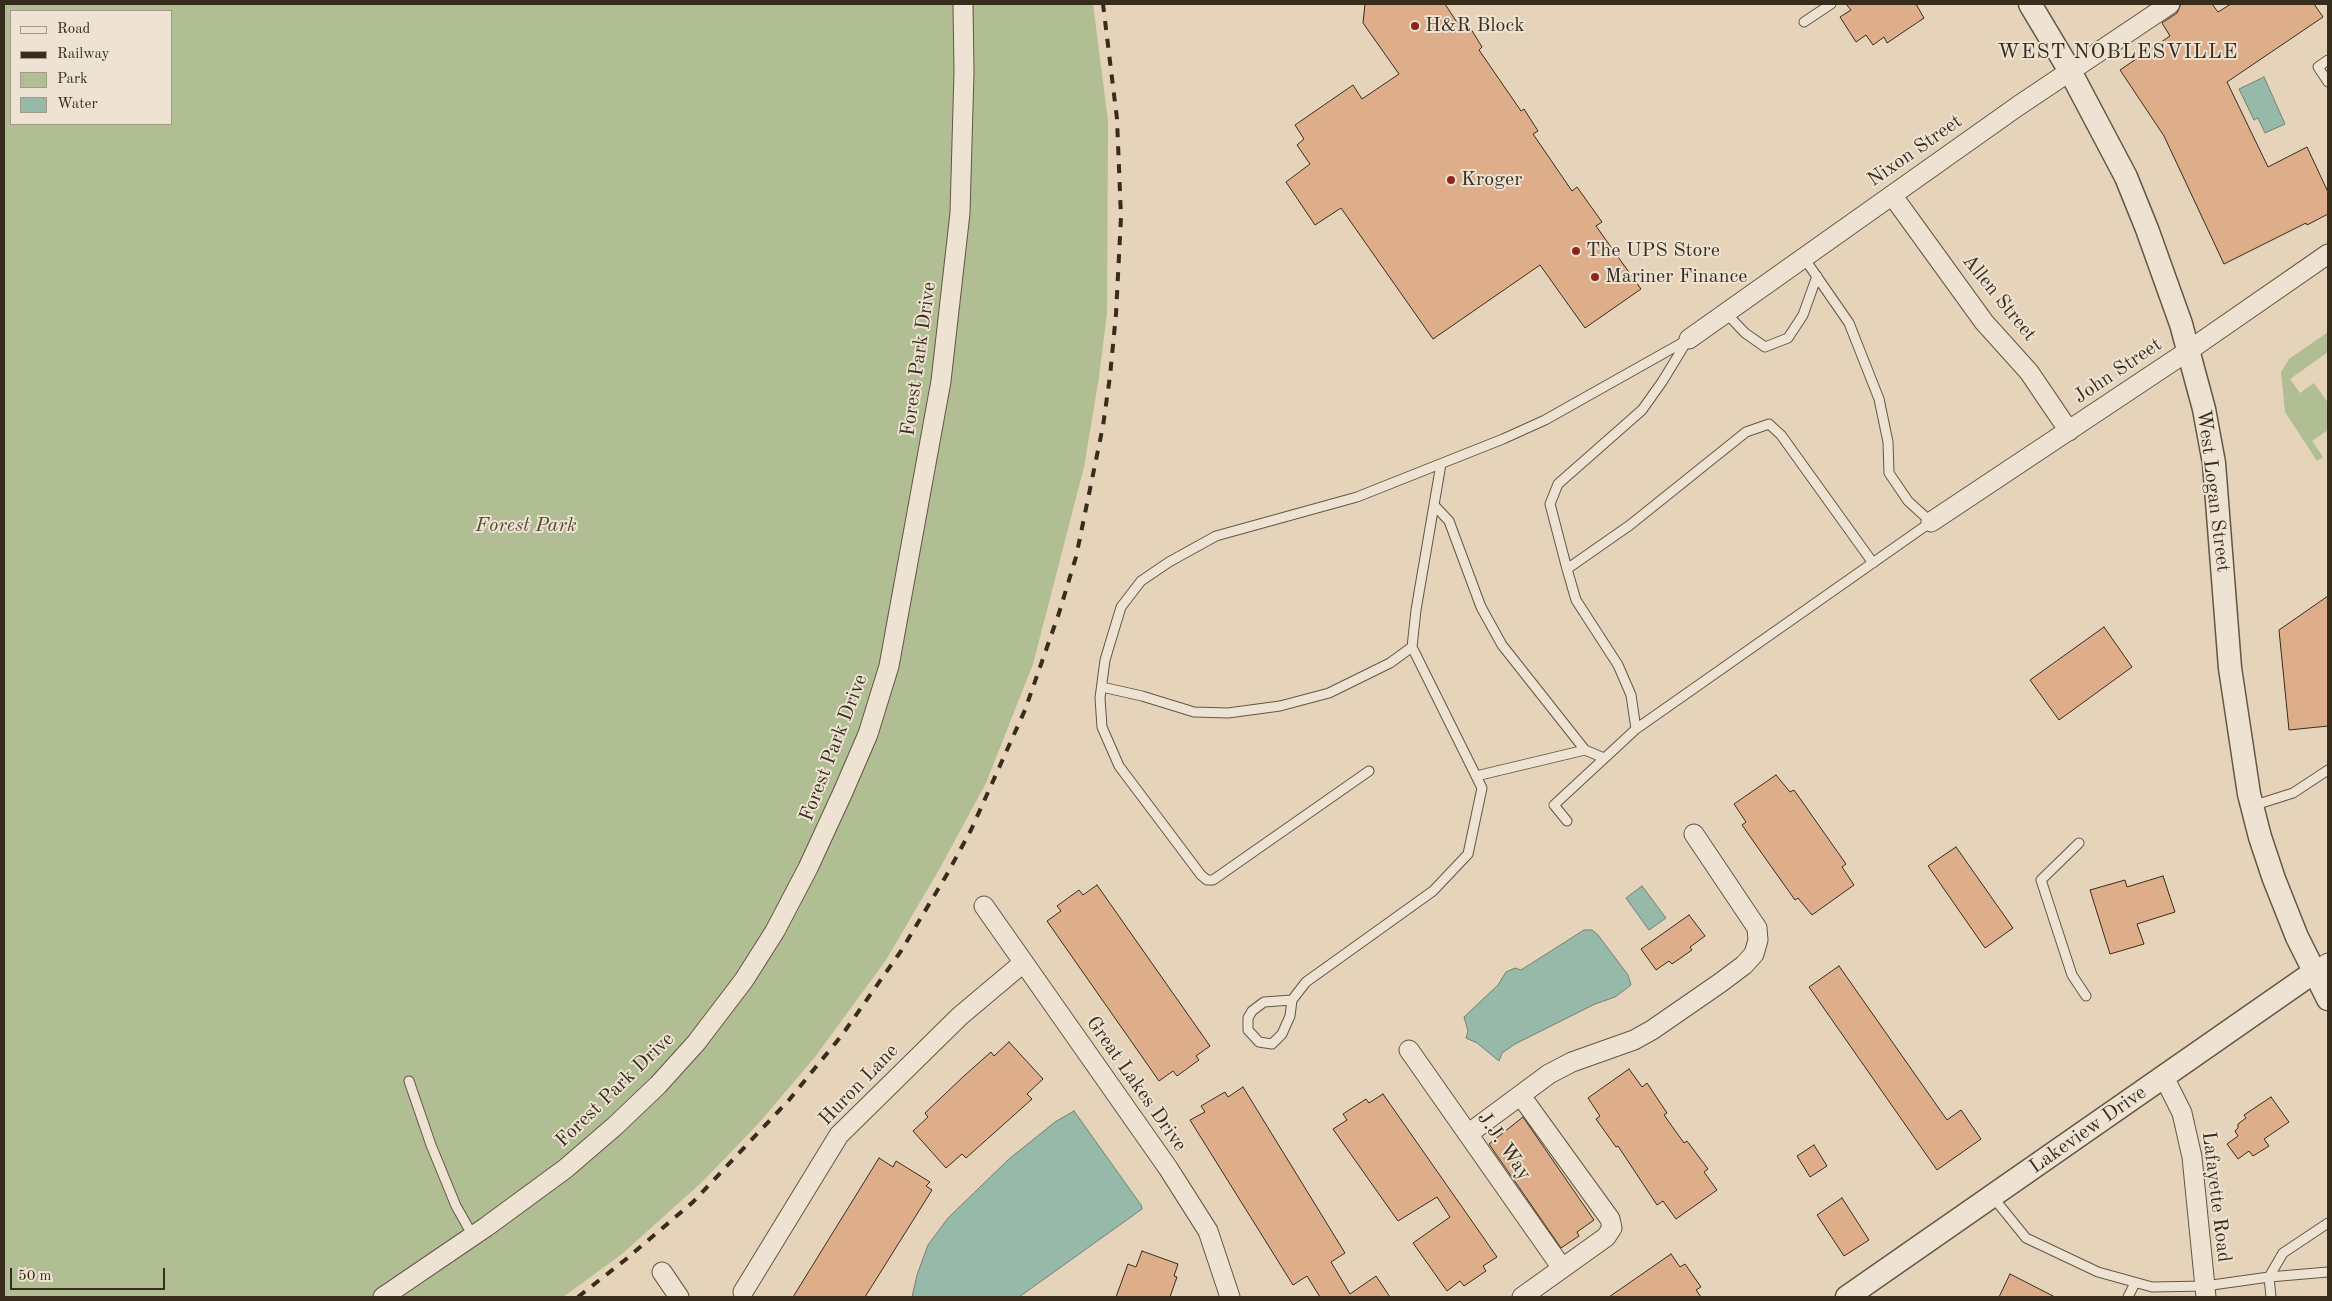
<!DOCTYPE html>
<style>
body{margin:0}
#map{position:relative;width:2332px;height:1301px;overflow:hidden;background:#e5d4ba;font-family:"Old Standard TT",serif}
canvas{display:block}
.frame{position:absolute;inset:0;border:5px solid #382c1d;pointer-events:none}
.legend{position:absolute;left:10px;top:10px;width:162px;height:115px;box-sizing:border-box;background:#eee3d2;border:1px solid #a59a8a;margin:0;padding:6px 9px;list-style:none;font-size:15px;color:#382c1d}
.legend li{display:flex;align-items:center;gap:10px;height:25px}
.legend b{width:25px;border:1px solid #a59a8a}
.scale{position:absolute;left:10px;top:1268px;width:155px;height:22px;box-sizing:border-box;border:2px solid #382c1d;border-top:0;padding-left:6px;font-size:15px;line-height:18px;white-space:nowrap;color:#382c1d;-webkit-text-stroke:4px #eee3d2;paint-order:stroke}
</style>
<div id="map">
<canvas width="2332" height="1301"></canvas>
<div class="frame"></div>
<ul class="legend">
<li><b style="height:6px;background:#eee3d2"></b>Road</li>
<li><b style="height:6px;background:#382c1d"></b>Railway</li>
<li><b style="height:14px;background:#b1bd92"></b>Park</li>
<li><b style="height:14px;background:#97b9aa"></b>Water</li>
</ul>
<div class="scale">50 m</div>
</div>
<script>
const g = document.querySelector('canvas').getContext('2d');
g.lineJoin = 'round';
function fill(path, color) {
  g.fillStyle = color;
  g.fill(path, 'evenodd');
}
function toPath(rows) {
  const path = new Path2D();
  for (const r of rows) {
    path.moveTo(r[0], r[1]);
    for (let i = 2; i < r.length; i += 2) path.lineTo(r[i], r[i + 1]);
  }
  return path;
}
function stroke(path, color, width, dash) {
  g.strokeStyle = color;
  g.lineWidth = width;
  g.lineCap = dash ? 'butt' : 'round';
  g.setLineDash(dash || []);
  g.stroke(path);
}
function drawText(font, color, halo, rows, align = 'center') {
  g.font = font + ' "Old Standard TT",serif';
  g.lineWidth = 4;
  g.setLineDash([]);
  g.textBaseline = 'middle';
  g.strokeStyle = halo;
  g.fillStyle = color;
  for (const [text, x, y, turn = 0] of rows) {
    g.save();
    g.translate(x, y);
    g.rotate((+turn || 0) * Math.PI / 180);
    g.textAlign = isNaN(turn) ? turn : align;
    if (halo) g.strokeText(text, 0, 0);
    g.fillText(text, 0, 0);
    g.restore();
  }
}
const green = toPath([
 [4,4,1093,4,1108,121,1107,313,1099,377,1084,467,1033,664,986,783,940,868,886,960,815,1057,758,1124,702,1182,622,1254,563,1297,4,1297],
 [11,11,171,11,171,124,11,124],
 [2328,332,2328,352,2290,379,2300,393,2314,383,2328,403,2328,430,2312,441,2323,457,2317,461,2285,412,2281,372,2289,359]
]);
const water = toPath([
 [2264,77,2285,124,2265,133,2258,118,2254,120,2239,89,2264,77],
 [1642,886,1666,918,1649,930,1626,898,1642,886],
 [1584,930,1592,930,1598,935,1628,975,1631,985,1615,997,1595,1004,1515,1044,1502,1053,1499,1061,1477,1043,1466,1038,1468,1031,1464,1017,1498,985,1506,972,1515,968,1521,970,1584,930],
 [1074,1111,1141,1205,1142,1209,1019,1297,912,1297,917,1275,928,1245,948,1218,1009,1159,1055,1122,1074,1111]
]);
const building = toPath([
 [1365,4,1445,4,1462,30,1469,26,1482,47,1479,50,1521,111,1524,109,1538,131,1533,134,1572,191,1577,187,1602,222,1596,226,1641,289,1585,328,1540,265,1433,339,1341,208,1315,225,1286,182,1310,164,1297,145,1304,139,1295,125,1353,85,1362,99,1399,74,1363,23,1365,4],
 [1846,4,1916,4,1924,18,1887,43,1884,37,1873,45,1866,35,1856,42,1840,17,1851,10,1846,4],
 [2181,4,2212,4,2218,12,2231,4,2314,4,2323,17,2227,82,2268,167,2307,147,2328,192,2328,214,2307,225,2306,223,2224,264,2164,136,2120,70,2170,36,2162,23,2177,13,2181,4],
 [2328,596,2328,726,2289,730,2279,630,2328,596],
 [2104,627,2132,667,2059,720,2030,680,2104,627],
 [1776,775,1790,792,1794,790,1846,864,1842,867,1854,885,1812,915,1798,898,1795,900,1763,855,1742,825,1746,822,1734,804,1776,775],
 [1956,847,2013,928,1985,948,1928,866,1956,847],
 [2163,876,2175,912,2137,924,2144,944,2110,954,2090,890,2125,880,2127,887,2163,876],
 [1097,885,1210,1046,1196,1056,1199,1060,1177,1076,1173,1071,1159,1081,1047,921,1061,911,1057,906,1079,890,1083,895,1097,885],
 [1689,915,1705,936,1690,947,1692,950,1672,964,1669,961,1656,970,1641,949,1689,915],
 [1839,966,1947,1120,1961,1110,1981,1139,1937,1170,1809,987,1839,966],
 [1009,1042,1043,1079,1027,1094,1032,1099,966,1158,962,1154,946,1168,913,1131,928,1117,925,1113,964,1076,991,1052,994,1056,1009,1042],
 [1629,1069,1642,1087,1647,1083,1667,1113,1664,1115,1684,1143,1687,1141,1708,1169,1704,1172,1717,1190,1676,1219,1663,1201,1657,1205,1618,1146,1616,1147,1596,1119,1600,1116,1588,1098,1629,1069],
 [1243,1087,1345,1253,1331,1262,1350,1294,1376,1276,1390,1297,1320,1297,1307,1276,1293,1285,1190,1120,1205,1112,1201,1106,1225,1092,1228,1097,1243,1087],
 [1383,1094,1497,1257,1483,1266,1486,1271,1464,1286,1460,1281,1447,1291,1413,1243,1450,1217,1437,1197,1398,1221,1333,1129,1347,1120,1343,1114,1366,1099,1369,1103,1383,1094],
 [2271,1097,2289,1122,2264,1139,2269,1146,2253,1156,2249,1151,2238,1159,2227,1144,2238,1136,2235,1131,2238,1128,2238,1124,2246,1118,2244,1115,2271,1097],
 [1523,1117,1594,1220,1577,1232,1579,1236,1561,1248,1489,1144,1523,1117],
 [1814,1145,1827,1166,1810,1177,1797,1156,1814,1145],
 [879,1158,893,1167,896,1161,930,1182,926,1186,932,1190,865,1297,793,1297,879,1158],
 [1842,1198,1869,1240,1844,1256,1817,1215,1842,1198],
 [1142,1251,1178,1264,1174,1276,1177,1277,1170,1297,1116,1297,1128,1264,1136,1267,1142,1251],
 [1671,1254,1680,1267,1685,1264,1701,1287,1696,1290,1701,1297,1609,1297,1671,1254],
 [2010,1274,2055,1297,1999,1297,2010,1274]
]);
const service = toPath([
 [1804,22,1831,4],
 [2328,60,2318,67,2328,82],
 [1726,313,1745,333,1765,347,1788,338,1803,315,1817,276],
 [1434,505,1449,521,1481,607,1502,645,1585,750,1604,758],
 [1567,569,1550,504,1558,484,1642,410,1662,382,1687,341],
 [1102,687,1142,696,1194,712,1228,713,1280,706,1329,693,1390,663,1412,647,1416,610,1441,464],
 [1636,729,1631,695,1618,665,1576,600,1567,569,1630,525,1746,432,1769,424,1781,435,1873,563],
 [1369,771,1213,880,1207,880,1201,875,1119,766,1102,727,1100,698,1105,660,1121,607,1141,581,1169,562,1216,536,1357,497,1503,439,1545,420,1689,339],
 [1476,776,1585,750],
 [2252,806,2293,793,2328,770],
 [1567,821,1554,805,1636,729,1931,522,1908,501,1889,473,1888,442,1879,399,1849,323,1804,258],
 [2079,843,2041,880,2072,975,2086,996],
 [1292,1000,1264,1002,1252,1011,1248,1018,1248,1030,1259,1042,1272,1044,1282,1034,1290,1016,1292,1000,1306,982,1433,891,1468,854,1482,788,1412,647],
 [409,1081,431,1145,456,1206,473,1236],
 [1992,1196,2026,1238,2098,1272,2152,1287,2205,1286,2269,1277,2283,1253,2328,1223],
 [2128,1297,2135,1283],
 [2271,1297,2269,1277,2328,1272]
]);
const minor = toPath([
 [1892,195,1984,322,2029,372,2069,431],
 [1689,339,2018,106,2170,4],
 [1931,522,2188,351,2328,254],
 [984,906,1168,1168,1208,1231,1230,1297],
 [2314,972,2328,963],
 [1409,1050,1562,1268],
 [2164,1077,2182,1113,2192,1157,2206,1297],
 [1521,1096,1610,1219,1612,1228,1606,1237,1522,1297],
 [1468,1134,1549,1074,1572,1062,1634,1040,1652,1030,1720,983,1744,965,1754,954,1758,940,1757,928,1694,834],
 [662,1272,679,1297],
 [743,1292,839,1135,960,1016,1023,963],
 [383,1297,486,1227,565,1169,615,1126,658,1085,696,1043,744,980,775,931,808,868,843,792,868,734,889,666,941,381,960,213,964,72,963,4]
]);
const tertiary = toPath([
 [2030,4,2070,71,2126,177,2147,229,2181,324,2204,409,2214,463,2230,668,2249,794,2260,837,2274,879,2297,937,2328,999],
 [1847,1297,2314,972]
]);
const rail = toPath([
 [578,1297,625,1260,693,1202,789,1100,842,1035,901,951,946,876,971,830,1025,710,1059,613,1076,557,1103,426,1110,376,1116,314,1121,217,1117,119,1103,4]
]);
const markers = [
 [1415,26,5,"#8f2418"],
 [1451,180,5,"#8f2418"],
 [1576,251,5,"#8f2418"],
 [1595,277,5,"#8f2418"]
];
const poiNames = [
 ["H&R Block",1425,26],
 ["Kroger",1461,180],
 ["The UPS Store",1586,251],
 ["Mariner Finance",1605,277]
];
const streetNames = [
 ["Nixon Street",1915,151,-35],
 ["Allen Street",1999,298,51],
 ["Forest Park Drive",919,359,-82],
 ["John Street",2118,371,-34],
 ["West Logan Street",2213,491,83],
 ["Forest Park Drive",834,748,-69],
 ["Great Lakes Drive",1136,1084,55],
 ["Huron Lane",859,1085,-46],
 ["Forest Park Drive",615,1090,-44],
 ["Lakeview Drive",2088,1130,-35],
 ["J.J. Way",1504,1146,55],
 ["Lafayette Road",2216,1197,83]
];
const parkNames = [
 ["Forest Park",526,526]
];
const neighbourhoodNames = [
 ["WEST NOBLESVILLE",2118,52]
];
fill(green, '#b1bd92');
fill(water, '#97b9aa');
stroke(water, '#718172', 1);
fill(building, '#deae8b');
stroke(building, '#382c1d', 1);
stroke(service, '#635644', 11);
stroke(minor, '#635644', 21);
stroke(tertiary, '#635644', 25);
stroke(service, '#eee3d2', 9);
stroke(minor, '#eee3d2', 19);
stroke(tertiary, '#eee3d2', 22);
stroke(rail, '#382c1d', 4, [9, 9]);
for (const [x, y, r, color] of markers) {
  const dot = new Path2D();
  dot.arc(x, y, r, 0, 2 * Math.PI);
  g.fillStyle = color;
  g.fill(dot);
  stroke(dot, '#eee3d2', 2);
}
drawText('20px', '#382c1d', '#eee3d2', poiNames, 'left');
drawText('20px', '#382c1d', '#eee3d2', streetNames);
drawText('italic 20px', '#504934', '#eee3d2', parkNames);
g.letterSpacing = '1px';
drawText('21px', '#382c1d', '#eee3d2', neighbourhoodNames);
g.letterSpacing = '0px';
</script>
